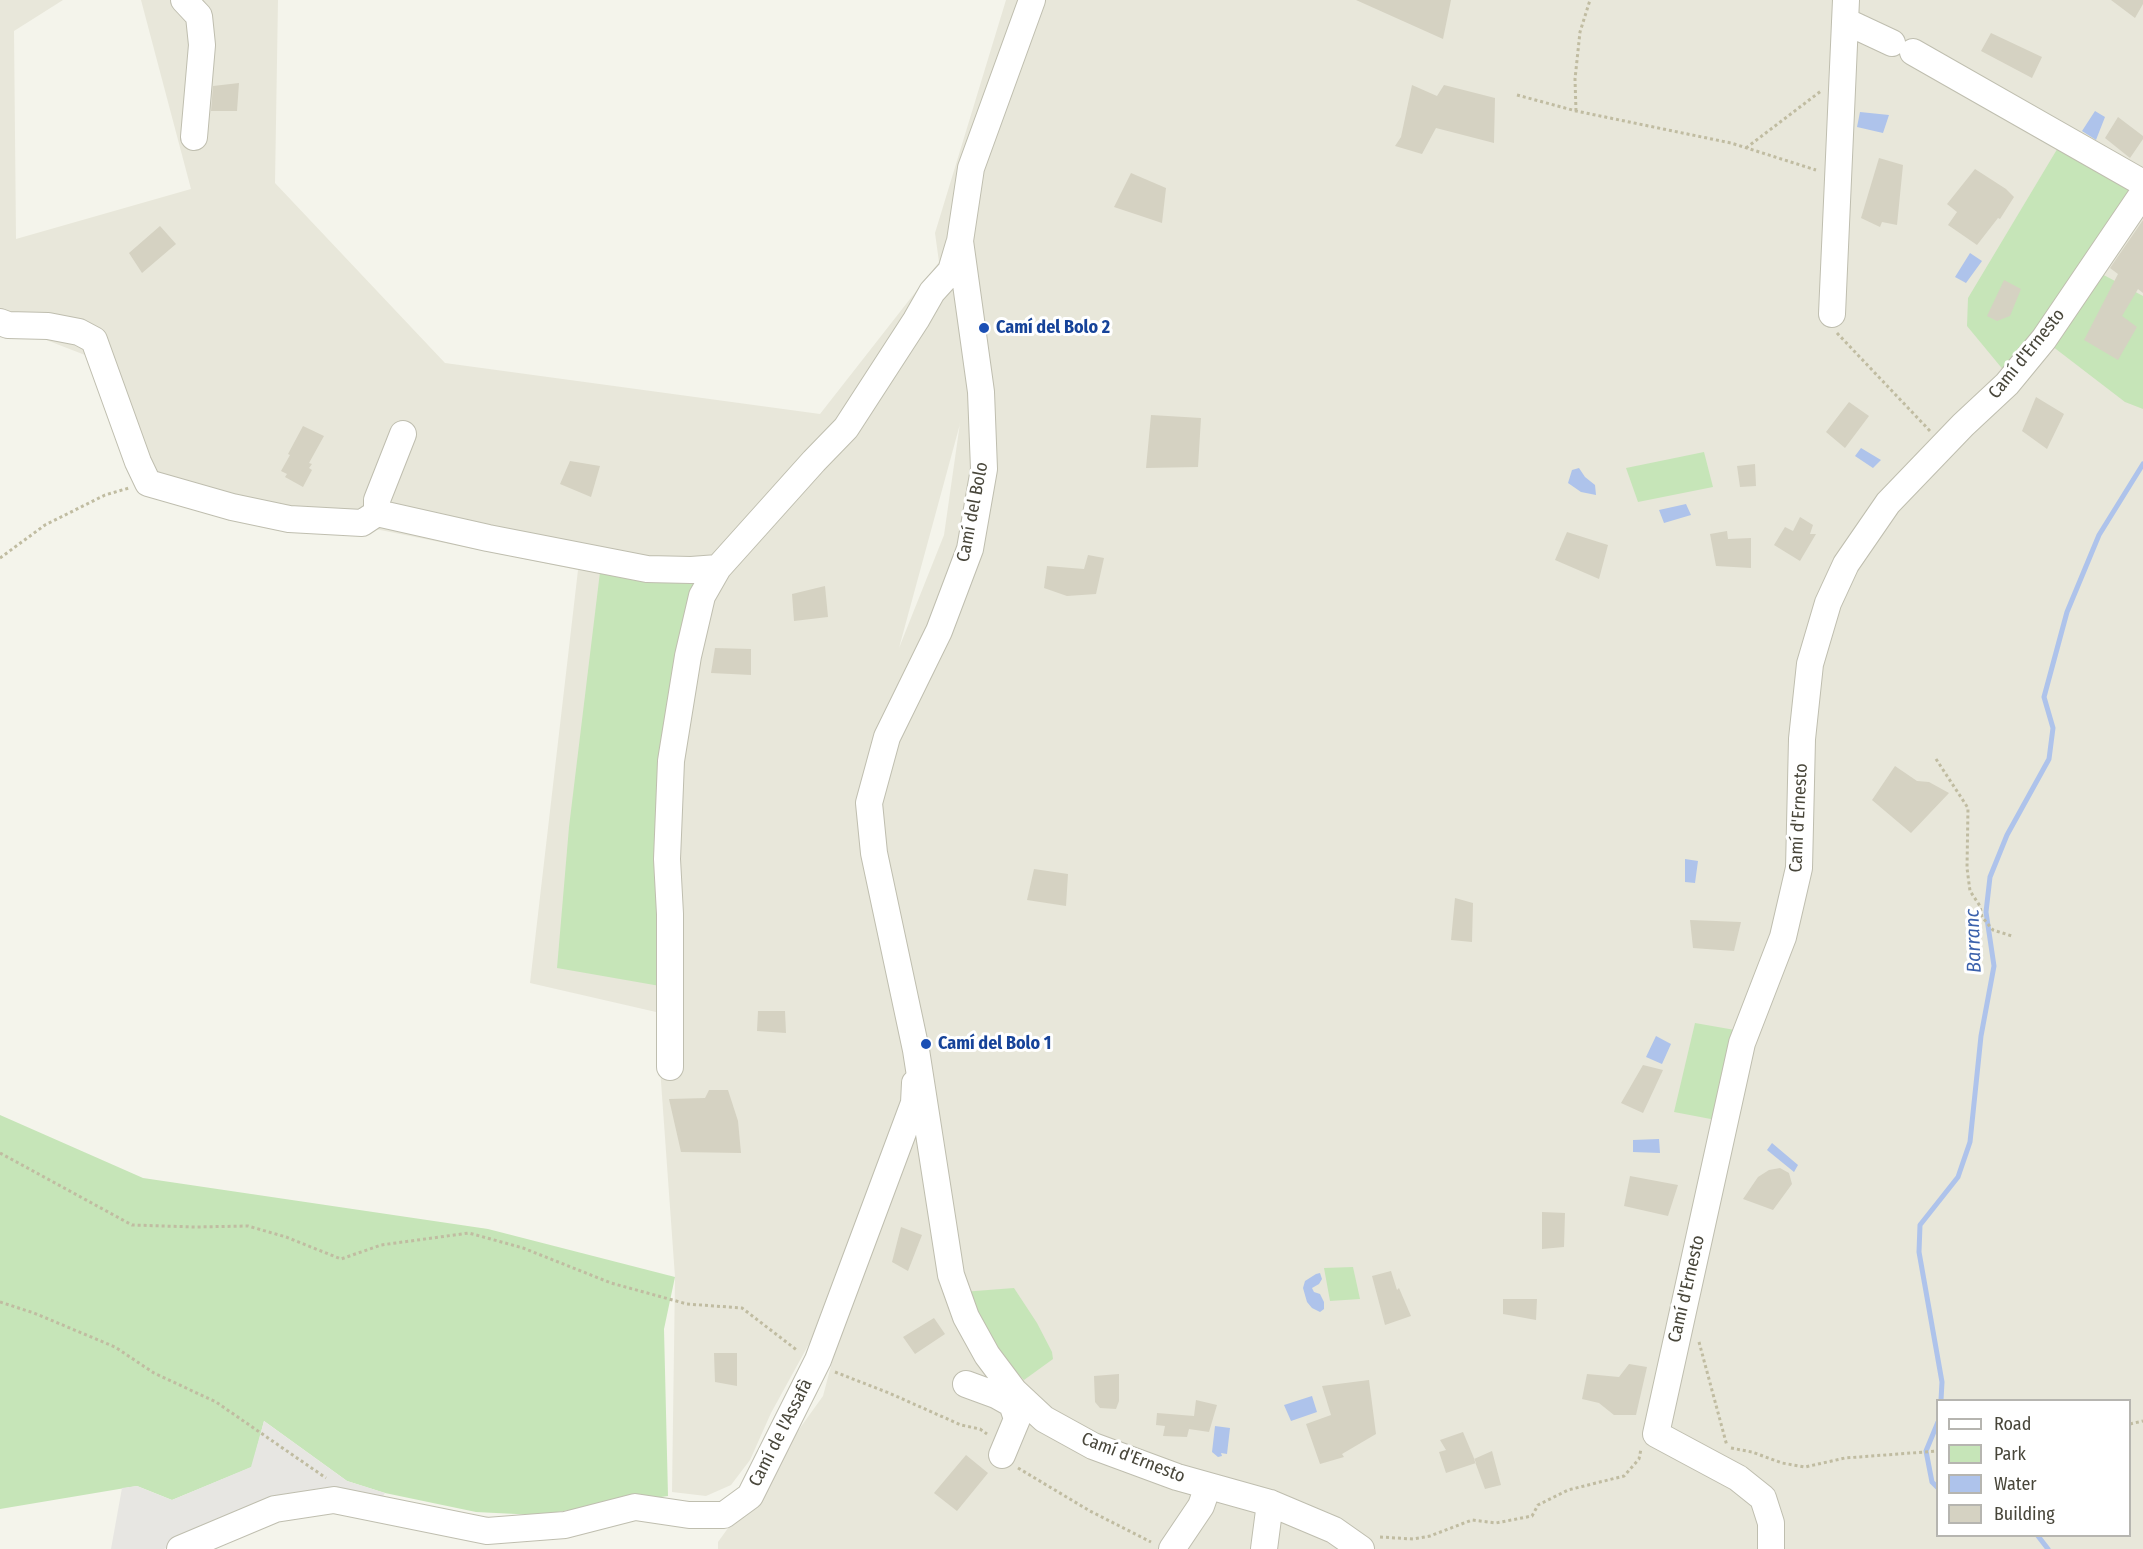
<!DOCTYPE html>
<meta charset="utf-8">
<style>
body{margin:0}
#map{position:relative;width:2143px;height:1549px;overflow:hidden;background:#f4f4eb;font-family:"Fira Sans Condensed",sans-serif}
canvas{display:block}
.legend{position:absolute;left:1936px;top:1399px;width:195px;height:138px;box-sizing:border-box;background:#fff;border:2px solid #b6b5b0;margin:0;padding:8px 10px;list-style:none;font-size:18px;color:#48463a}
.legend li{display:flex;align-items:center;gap:12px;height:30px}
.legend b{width:30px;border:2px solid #b6b5b0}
</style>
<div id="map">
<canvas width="2143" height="1549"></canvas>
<ul class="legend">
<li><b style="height:8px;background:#fff"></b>Road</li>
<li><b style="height:16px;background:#c6e5b8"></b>Park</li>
<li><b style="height:16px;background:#aec3eb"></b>Water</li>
<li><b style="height:16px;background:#d5d2c2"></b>Building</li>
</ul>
</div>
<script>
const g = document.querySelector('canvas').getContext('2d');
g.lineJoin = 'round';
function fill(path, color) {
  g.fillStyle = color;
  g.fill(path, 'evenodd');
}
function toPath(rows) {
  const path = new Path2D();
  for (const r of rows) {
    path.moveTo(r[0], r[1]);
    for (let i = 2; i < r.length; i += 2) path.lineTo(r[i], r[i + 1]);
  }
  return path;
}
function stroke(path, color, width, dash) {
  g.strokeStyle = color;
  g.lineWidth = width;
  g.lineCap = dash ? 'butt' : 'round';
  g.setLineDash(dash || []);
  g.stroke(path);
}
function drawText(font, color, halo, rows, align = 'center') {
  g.font = font + ' "Fira Sans Condensed",sans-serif';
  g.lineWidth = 6;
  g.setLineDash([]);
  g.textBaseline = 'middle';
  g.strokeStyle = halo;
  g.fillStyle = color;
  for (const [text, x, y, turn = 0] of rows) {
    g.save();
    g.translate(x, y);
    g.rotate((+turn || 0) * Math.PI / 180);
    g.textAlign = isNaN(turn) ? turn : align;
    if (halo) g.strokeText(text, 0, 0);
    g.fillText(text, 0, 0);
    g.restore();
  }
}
const residential = toPath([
 [0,0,63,0,14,31,16,239,191,189,141,0,278,0,275,183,445,363,820,414,939,262,935,233,1006,0,2143,0,2143,1549,718,1549,718,1542,823,1396,902,1099,810,1342,771,1413,750,1460,731,1485,706,1496,672,1492,675,1277,656,1012,530,983,578,570,148,483,85,355,0,322],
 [960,423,944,535,899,648,960,424],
 [1938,1400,2130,1400,2130,1536,1938,1536]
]);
const green = toPath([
 [2059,146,2138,191,2005,372,1967,326,1968,298],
 [2100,273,2143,296,2143,409,2125,402,2052,346],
 [1704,452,1713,487,1638,502,1626,468],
 [600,572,694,583,673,697,660,986,557,968,569,827],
 [1695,1023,1735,1030,1716,1120,1674,1112],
 [0,1115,143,1178,488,1229,675,1277,664,1329,668,1496,536,1515,476,1512,385,1493,347,1481,264,1421,252,1467,172,1500,137,1486,0,1509],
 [1353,1267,1360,1299,1330,1301,1324,1268],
 [1014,1288,1037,1323,1052,1352,1053,1359,1024,1380,998,1354,962,1292]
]);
const parking = toPath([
 [264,1421,347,1481,385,1493,380,1501,182,1540,164,1549,111,1549,122,1488,137,1486,172,1500,251,1467]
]);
const water = toPath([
 [2095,111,2105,117,2096,140,2082,131],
 [1860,112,1889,115,1883,133,1857,127],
 [1970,253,1982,261,1966,283,1955,277],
 [1861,448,1881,460,1873,468,1855,456],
 [1579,468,1585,477,1595,485,1596,495,1581,492,1568,483,1572,470],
 [1686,504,1691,515,1664,523,1659,510],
 [1685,859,1698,861,1695,883,1685,882],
 [1656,1036,1671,1044,1662,1064,1646,1057],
 [1659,1139,1660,1153,1633,1152,1633,1140],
 [1772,1143,1798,1165,1794,1172,1767,1150],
 [1320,1273,1322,1279,1319,1284,1312,1288,1314,1292,1320,1294,1324,1302,1324,1309,1320,1312,1312,1308,1307,1302,1303,1288,1305,1281,1316,1274],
 [1312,1396,1317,1412,1291,1421,1284,1405],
 [1215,1426,1230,1428,1227,1454,1221,1453,1222,1456,1218,1457,1212,1452]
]);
const stream = toPath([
 [1941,1400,1942,1382,1919,1252,1920,1225,1958,1177,1970,1142,1981,1036,1994,966,1986,912,1990,877,2007,835,2049,759,2053,728,2044,697,2067,612,2099,535,2143,464],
 [1938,1422,1926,1451,1932,1482,1938,1488],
 [2038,1536,2048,1549]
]);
const building = toPath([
 [1356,0,1451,0,1443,39],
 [2111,0,2143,0,2143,4,2135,18],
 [1991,33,2042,57,2032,78,1981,51],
 [239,83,237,111,211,111,213,86],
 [1412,85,1437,96,1444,85,1495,98,1494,143,1436,128,1422,154,1395,146,1401,137],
 [2118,117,2143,136,2143,139,2130,158,2105,138],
 [1879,158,1903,165,1897,225,1882,222,1880,227,1861,218],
 [1975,169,2006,189,2014,197,2000,219,1998,218,1977,245,1948,225,1957,212,1947,204],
 [1131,173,1166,188,1162,223,1114,207],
 [2143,220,2143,293,2138,289,2122,316,2137,327,2118,360,2084,340,2118,274,2110,268],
 [160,226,176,244,142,273,129,253],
 [2004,280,2021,289,2010,316,1997,321,1987,316],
 [2036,397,2064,414,2047,449,2022,431],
 [1849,402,1869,416,1845,448,1826,432],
 [1151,415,1201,418,1198,467,1146,468],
 [303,426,324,436,309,463,312,464,309,468,312,470,303,487,285,477,287,474,281,471,290,455,288,454],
 [570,461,600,466,591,497,560,484],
 [1755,464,1756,486,1740,487,1737,466],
 [1800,517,1813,525,1810,534,1816,534,1800,561,1774,545,1785,527,1793,531],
 [1727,531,1728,539,1751,538,1751,568,1716,566,1710,534],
 [1567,532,1608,545,1599,579,1555,560],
 [1088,555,1104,558,1096,594,1067,596,1044,588,1047,566,1084,569],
 [825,586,828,617,794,621,792,594],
 [715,648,751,649,751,675,711,673],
 [1895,766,1917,781,1929,782,1949,793,1911,833,1872,800],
 [1034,869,1068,874,1066,906,1027,900],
 [1455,898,1473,903,1472,942,1451,940],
 [1690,920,1741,922,1734,951,1693,948],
 [758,1011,785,1011,786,1033,757,1031],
 [1643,1065,1663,1070,1643,1113,1621,1103],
 [709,1090,728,1090,738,1121,741,1153,681,1152,669,1099,705,1098],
 [1780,1168,1789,1173,1792,1184,1773,1210,1743,1199,1758,1177,1769,1170],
 [1630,1176,1678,1185,1668,1216,1624,1206],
 [1542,1212,1565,1213,1564,1247,1542,1249],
 [901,1227,922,1235,908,1271,892,1262],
 [1391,1271,1397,1290,1399,1288,1411,1316,1385,1325,1372,1276],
 [1503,1299,1537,1299,1536,1320,1503,1314],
 [934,1318,945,1334,915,1354,903,1337],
 [714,1353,737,1353,737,1386,715,1382],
 [1629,1364,1647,1367,1636,1415,1614,1415,1599,1403,1582,1399,1587,1374,1619,1377],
 [1119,1374,1119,1401,1116,1409,1100,1408,1095,1402,1094,1376],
 [1369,1380,1376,1434,1342,1454,1344,1457,1320,1464,1306,1424,1331,1415,1322,1386],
 [1196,1400,1217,1405,1209,1432,1189,1429,1187,1437,1163,1436,1165,1426,1156,1425,1157,1413,1194,1416],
 [1463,1432,1476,1463,1446,1473,1439,1452,1446,1450,1440,1440],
 [1492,1451,1501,1485,1485,1489,1474,1459],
 [966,1455,988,1473,957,1511,934,1493]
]);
const path = toPath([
 [1517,95,1576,111,1731,143,1816,170],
 [1576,111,1575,79,1580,32,1590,0],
 [1746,148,1821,91],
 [1837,333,1930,431],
 [0,558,45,525,105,495,129,488],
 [1936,759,1968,808,1967,868,1970,891,1980,906,1982,917,1993,930,2012,936],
 [0,1153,132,1225,195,1227,248,1226,286,1237,341,1259,381,1245,469,1233,523,1248,611,1283,687,1304,742,1308,798,1351],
 [0,1302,34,1313,115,1347,154,1373,216,1402,326,1478],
 [1699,1342,1727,1446],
 [835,1372,889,1393,961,1425,980,1429,987,1434],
 [2130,1424,2143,1421],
 [1731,1448,1752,1452,1782,1463,1805,1467,1845,1458,1938,1451],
 [1018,1468,1090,1511,1151,1542],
 [1380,1537,1413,1539,1430,1536,1472,1520,1496,1523,1532,1516,1538,1505,1568,1490,1624,1476,1639,1459,1641,1449]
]);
const minor = toPath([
 [184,0,199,16,202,45,194,137],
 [1032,0,971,168,960,241,981,392,984,469,970,549,939,631,887,737,869,803,874,853,916,1050,951,1275,966,1317,987,1355,1014,1391,1044,1419,1093,1446,1177,1477,1270,1503,1334,1530,1361,1549],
 [1845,21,1892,43],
 [1913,52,2143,183],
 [1832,314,1846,0],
 [0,322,8,325,48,326,79,332,94,340,138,462,148,483,232,507,289,519,362,523,377,513],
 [403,434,377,500,377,513,488,538,647,569,691,570,718,568],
 [670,1067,670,914,667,859,671,761,688,656,702,596,718,568,814,461,846,428,916,320,932,292,951,271,959,244],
 [966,1384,996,1395,1012,1404,1017,1419,1002,1455],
 [180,1549,275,1509,334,1500,487,1531,565,1525,635,1507,689,1515,724,1515,750,1496,818,1360,914,1103,915,1083],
 [1172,1549,1201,1506,1208,1486],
 [1264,1549,1270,1503],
 [1771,1549,1771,1523,1763,1498,1738,1478,1656,1434,1742,1043,1783,937,1799,868,1802,739,1810,664,1828,603,1846,564,1888,503,1963,425,2007,384,2044,339,2143,193]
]);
const markers = [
 [984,328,6,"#1a4fb4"],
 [926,1044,6,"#1a4fb4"]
];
const transitNames = [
 ["Camí del Bolo 2",996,328],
 ["Camí del Bolo 1",938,1044]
];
const streetNames = [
 ["Camí d'Ernesto",2027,354,-51],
 ["Camí del Bolo",973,512,-79],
 ["Camí d'Ernesto",1799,818,-87],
 ["Camí d'Ernesto",1687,1289,-77],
 ["Camí de l'Assafà",781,1433,-63],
 ["Camí d'Ernesto",1133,1458,21]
];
const waterNames = [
 ["Barranc",1974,941,-92]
];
fill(residential, '#e8e7da');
fill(green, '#c6e5b8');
fill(parking, '#e7e6e2');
fill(water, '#aec3eb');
stroke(stream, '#aec3eb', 5);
fill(building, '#d5d2c2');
stroke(minor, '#bfbeaf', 28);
stroke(path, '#c0bca1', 3, [3, 3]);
stroke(minor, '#fff', 26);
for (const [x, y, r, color] of markers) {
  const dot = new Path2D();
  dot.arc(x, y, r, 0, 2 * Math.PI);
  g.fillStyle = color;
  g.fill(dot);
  stroke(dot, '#fff', 2);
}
drawText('bold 18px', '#164399', '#fff', transitNames, 'left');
drawText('18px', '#48463a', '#fff', streetNames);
drawText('italic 20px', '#3b61ac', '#fff', waterNames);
</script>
